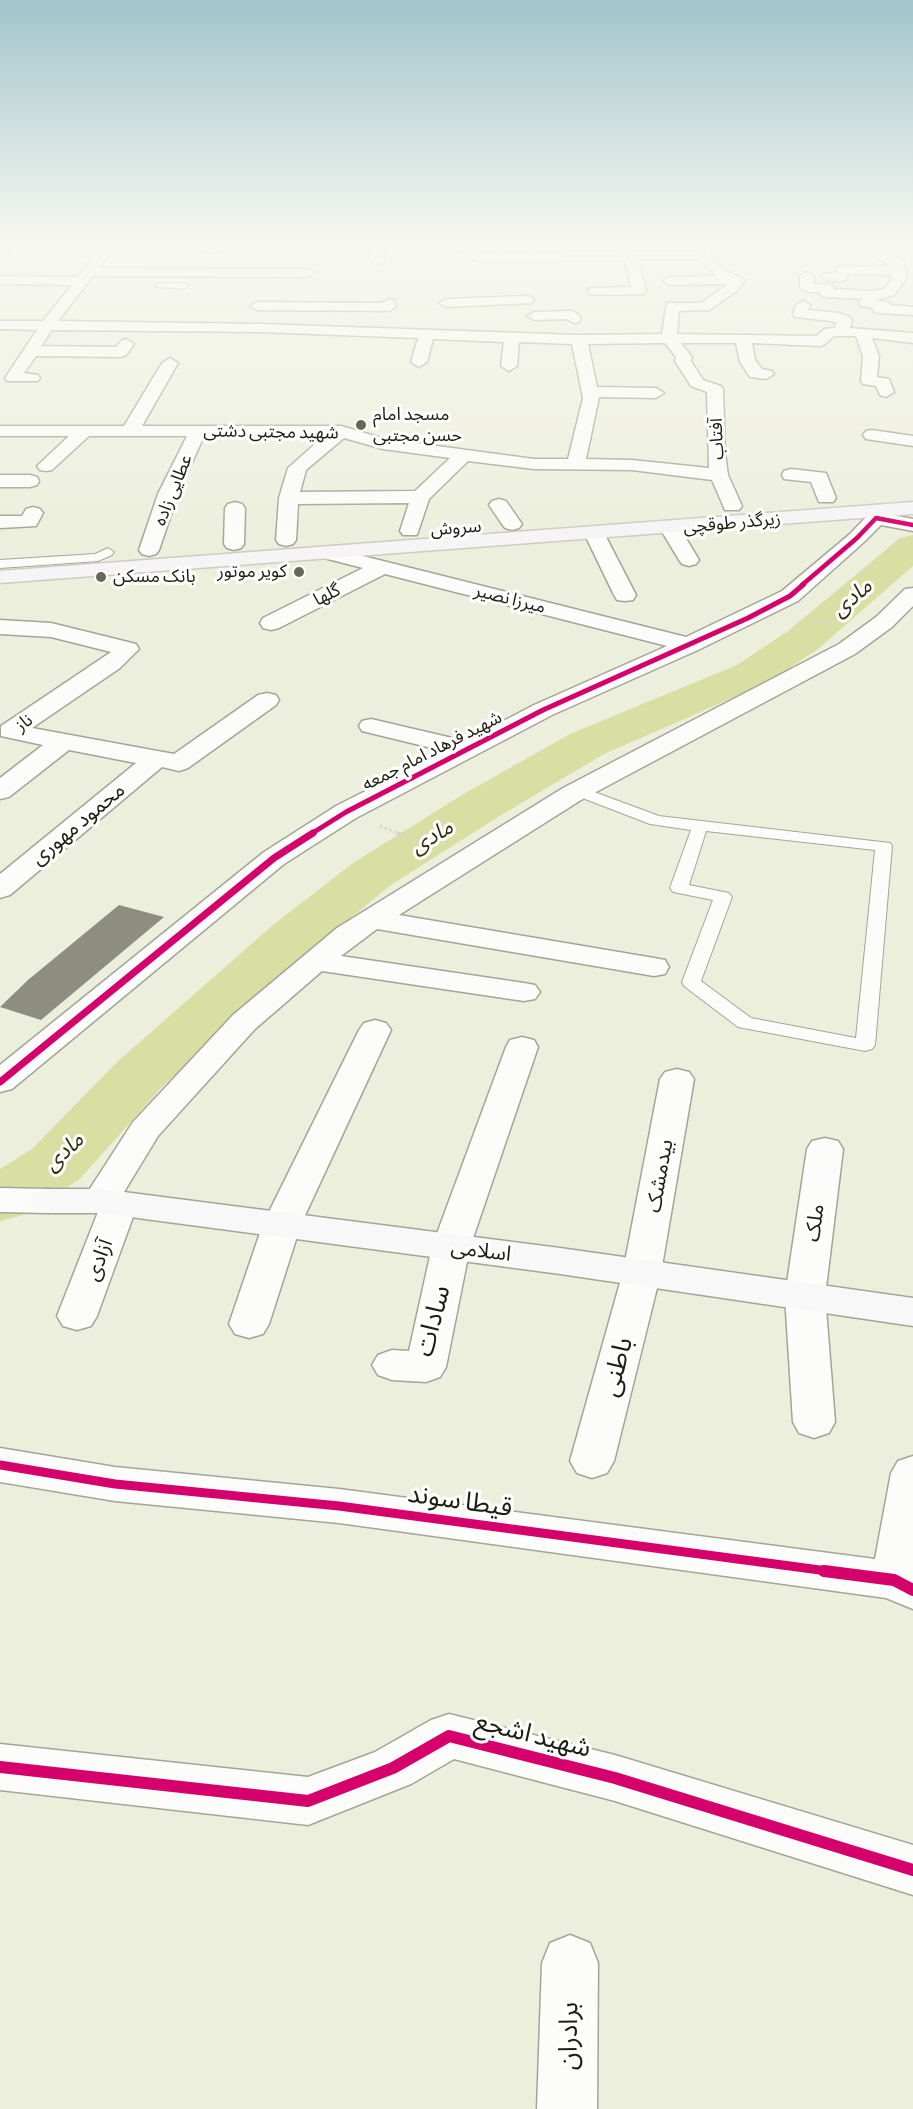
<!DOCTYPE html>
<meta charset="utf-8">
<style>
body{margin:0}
canvas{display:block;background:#edefdd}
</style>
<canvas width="913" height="2109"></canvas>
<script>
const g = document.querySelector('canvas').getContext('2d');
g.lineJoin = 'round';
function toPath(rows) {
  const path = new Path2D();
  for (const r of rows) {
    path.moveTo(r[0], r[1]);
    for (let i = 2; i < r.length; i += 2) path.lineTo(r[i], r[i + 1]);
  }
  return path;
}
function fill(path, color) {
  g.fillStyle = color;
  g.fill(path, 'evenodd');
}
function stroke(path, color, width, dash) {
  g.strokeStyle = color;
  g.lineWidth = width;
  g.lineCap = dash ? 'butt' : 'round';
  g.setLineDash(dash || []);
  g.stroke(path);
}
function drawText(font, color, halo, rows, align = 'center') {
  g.font = font + ' "Alegreya Sans","Noto Sans Arabic",sans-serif';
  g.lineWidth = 6;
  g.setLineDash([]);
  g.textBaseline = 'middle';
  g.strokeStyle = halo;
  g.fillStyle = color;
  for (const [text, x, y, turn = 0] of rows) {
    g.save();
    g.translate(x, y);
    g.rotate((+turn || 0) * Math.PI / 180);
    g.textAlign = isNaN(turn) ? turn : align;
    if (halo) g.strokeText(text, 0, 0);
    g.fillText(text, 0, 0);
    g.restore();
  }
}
const river = toPath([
 [913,535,913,566,818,649,767,683,604,754,498,817,391,885,313,949,161,1088,80,1179,24,1215,0,1221,0,1169,32,1149,117,1062,273,925,353,863,462,795,570,734,737,665,788,631,900,538,913,535]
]);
const building = toPath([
 [119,905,164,917,41,1020,0,1007,28,980]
]);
const pathFar1 = toPath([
 [805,618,835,624],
 [380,826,400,834]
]);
const path = toPath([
 [397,833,434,848]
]);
const lane = toPath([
 [159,283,185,283,189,285,184,289,156,287,155,285,159,283],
 [108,548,114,552,112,555,98,561,0,568,0,560,95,554,108,548],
 [578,786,659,816,890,843,892,846,875,1045,872,1049,865,1051,738,1027,684,986,682,982,713,900,673,892,670,888,691,830,650,824,572,794,570,791,578,786],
 [706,831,875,850,856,1038,751,1018,701,981,732,897,729,893,689,885,706,831]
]);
const street = toPath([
 [105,243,117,243,99,268,307,269,314,273,307,277,93,276,58,321,260,324,579,335,662,334,667,303,701,303,728,284,670,285,663,281,670,277,716,276,700,259,638,259,646,291,644,294,595,295,590,294,588,291,590,288,631,287,625,260,477,261,470,257,477,253,619,252,611,243,624,243,634,252,698,251,699,243,711,243,711,255,722,269,745,280,738,290,709,310,679,311,677,334,816,336,825,329,835,328,836,323,831,321,795,317,793,314,796,305,803,301,810,305,808,310,838,313,850,317,852,320,850,328,913,333,913,343,872,338,879,356,877,377,889,379,894,392,886,397,880,395,876,386,863,384,861,381,863,356,856,336,834,336,825,344,820,346,752,343,755,360,762,369,772,371,774,374,766,379,750,377,740,362,736,343,681,343,692,357,691,361,703,380,721,386,723,389,725,453,728,475,742,506,739,510,725,510,712,480,632,470,534,469,468,461,429,499,417,535,403,535,400,531,409,503,298,504,296,540,293,544,286,546,279,544,276,540,279,498,288,468,324,436,204,436,178,494,159,550,156,554,149,556,142,554,139,550,158,494,187,436,89,436,52,470,46,471,40,470,37,466,69,436,0,436,0,426,124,426,162,363,170,358,178,363,142,426,341,426,385,439,534,459,568,459,583,398,572,344,519,342,517,366,509,371,501,366,504,342,433,339,427,362,419,367,411,362,418,338,260,332,52,330,41,346,116,347,121,341,126,339,134,344,126,355,121,357,36,356,24,373,38,375,40,378,38,381,7,381,5,378,37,330,0,329,0,321,43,321,72,285,0,284,0,276,78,277,105,243],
 [665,343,676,357,675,361,691,386,707,392,709,468,632,460,586,459,599,397,656,398,664,393,656,388,597,387,588,344,665,343],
 [344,438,383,449,450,458,415,491,300,492,306,470,344,438],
 [212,243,257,243,251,247,218,250,212,254,206,250,207,244,212,243],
 [380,243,392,243,390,248,384,250,385,261,378,265,371,261,371,248,380,243],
 [447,243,468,243,482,245,483,248,477,252,461,251,447,243],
 [771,243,791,243,792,245,786,249,776,249,771,248,771,243],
 [4,246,10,250,0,256,0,247,4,246],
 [878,247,883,248,884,252,904,261,906,279,894,295,876,300,888,302,890,305,913,307,913,315,879,313,874,312,872,308,861,306,859,303,862,299,826,297,821,296,819,292,807,292,800,288,800,276,807,272,814,276,814,284,832,285,834,289,873,291,884,289,892,279,892,275,848,274,846,280,841,281,829,281,822,277,824,274,835,273,837,267,842,266,892,267,866,252,867,249,878,247],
 [527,296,532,297,534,300,532,303,446,307,439,303,446,299,527,296],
 [389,299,394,300,396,307,389,311,257,310,250,306,257,302,382,303,389,299],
 [572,311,579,315,581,319,579,322,574,323,567,319,534,320,527,316,534,312,572,311],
 [872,430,913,436,913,446,866,439,863,435,866,431,872,430],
 [791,469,826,473,836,498,833,502,819,502,811,482,784,479,782,475,784,471,791,469],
 [0,475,30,475,37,477,39,481,37,485,30,487,0,487,0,475],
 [499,499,506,501,522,524,519,528,512,530,505,528,502,524,489,505,492,501,499,499],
 [235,502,242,504,245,508,244,544,241,548,234,550,227,548,224,544,225,508,228,504,235,502],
 [33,507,40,509,43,513,36,526,0,528,0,516,22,516,26,509,33,507],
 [876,512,913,519,913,531,881,525,864,542,798,601,698,650,552,715,356,818,284,864,12,1089,0,1092,0,1065,264,852,336,806,444,751,362,731,359,726,362,721,371,719,465,741,534,705,667,646,385,574,279,628,271,630,263,628,260,623,263,618,363,568,324,558,321,554,324,550,331,548,686,637,782,591,850,534,869,514,876,512],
 [671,524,678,526,681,530,699,560,696,564,689,566,682,564,679,560,661,530,664,526,671,524],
 [595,529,602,531,605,535,636,595,633,600,625,601,617,600,614,595,585,535,588,531,595,529],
 [913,588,913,606,892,627,855,654,581,800,399,915,654,958,665,960,669,967,665,974,654,976,377,929,341,956,524,983,535,985,540,992,535,999,524,1001,322,971,255,1029,158,1136,124,1192,133,1195,138,1203,97,1316,91,1326,77,1330,63,1326,57,1316,98,1212,87,1209,82,1201,133,1122,233,1015,337,928,563,788,839,644,876,617,905,589,913,588],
 [0,620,51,623,136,644,139,649,120,668,32,728,174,754,258,695,267,693,276,695,279,700,276,705,188,768,179,771,162,767,10,895,0,898,0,874,136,763,69,750,9,797,0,799,0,778,43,745,1,736,1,726,111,652,51,637,0,634,0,620],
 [375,1020,386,1023,391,1030,301,1224,269,1324,263,1334,249,1338,235,1334,229,1324,263,1224,359,1030,364,1023,375,1020],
 [522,1037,534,1040,538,1047,470,1247,446,1367,440,1377,426,1382,392,1380,378,1375,372,1365,378,1355,392,1350,409,1351,432,1247,506,1047,510,1040,522,1037],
 [677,1069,689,1072,694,1079,661,1272,614,1461,607,1473,592,1478,577,1473,570,1461,623,1272,660,1079,665,1072,677,1069],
 [825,1138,838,1141,843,1149,825,1296,835,1422,829,1433,814,1438,799,1433,793,1422,785,1296,807,1149,812,1141,825,1138],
 [0,1188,48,1189,61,1193,66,1201,61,1209,48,1213,0,1212,0,1188],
 [0,1448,115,1467,339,1489,875,1559,891,1473,898,1461,913,1456,913,1609,886,1598,339,1523,115,1501,0,1482,0,1448],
 [449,1714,615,1755,913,1845,913,1895,615,1801,454,1759,411,1784,308,1825,0,1790,0,1744,308,1777,375,1752,431,1720,449,1714],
 [570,1935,590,1943,598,1963,597,2109,537,2109,542,1963,550,1943,570,1935]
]);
const secondary = toPath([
 [48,1189,100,1189,560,1248,913,1298,913,1326,560,1274,100,1213,48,1213,35,1209,30,1201,35,1193,48,1189]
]);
const primary = toPath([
 [913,502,913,514,0,583,0,571,913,502]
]);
const cyclewayFar4 = toPath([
 [802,585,857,538,876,518,913,525]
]);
const cyclewayFar3 = toPath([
 [311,834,346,812,543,710,748,618,790,596,804,584]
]);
const cyclewayFar2 = toPath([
 [0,1082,274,858,313,833]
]);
const cyclewayFar1 = toPath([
 [0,1465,115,1484,339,1506,835,1572]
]);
const cycleway = toPath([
 [824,1571,894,1580,913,1590],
 [0,1767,308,1801,393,1768,449,1736,615,1778,913,1870]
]);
const markers = [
 [361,425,6,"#656758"],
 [299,572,6,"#656758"],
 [101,577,6,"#656758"]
];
const farPoinames = [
 ["مسجد امام",373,415],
 ["حسن مجتبی",373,436],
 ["کویر موتور",287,572,"right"],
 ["بانک مسکن",113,577]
];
const farStreetnames = [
 ["شهید مجتبی دشتی",271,432,1],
 ["آفتاب",717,439,-92],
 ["عطایی زاده",173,490,-68],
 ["زیرگذر طوقچی",732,523,-5],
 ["سروش",456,528,-4],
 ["گلها",327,595,-27],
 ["میرزا نصیر",510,599,14],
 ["ناز",24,723,-37],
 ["شهید فرهاد امام جمعه",432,751,-27]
];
const streetNames = [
 ["محمود مهوری",78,824,-40],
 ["بیدمشک",660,1176,-80],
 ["ملک",815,1223,-82],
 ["اسلامی",481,1251,7],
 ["آزادی",99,1260,-69]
];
const waterNames = [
 ["مادی",852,598,-41],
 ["مادی",432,837,-31],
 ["مادی",64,1152,-43]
];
const nearStreetnames = [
 ["سادات",433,1321,-75],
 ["باطنی",617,1367,-75],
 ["قیطا سوند",460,1501,8],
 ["شهید اشجع",533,1735,14],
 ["برادران",569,2036,-89]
];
fill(river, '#d9dfa2');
fill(building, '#8d8e80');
stroke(lane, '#a3a597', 2);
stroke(street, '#a3a597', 3);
stroke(secondary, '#a3a597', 3);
stroke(primary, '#cbccc3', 3);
stroke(pathFar1, '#d4d5cf', 3, [2, 3]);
stroke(path, '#d4d5cf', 4, [3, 4.5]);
fill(lane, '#fcfdfa');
fill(street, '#fcfdfa');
fill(secondary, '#f9f8f8');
fill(primary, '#f6f4f5');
stroke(cyclewayFar4, '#d6006c', 4.5);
stroke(cyclewayFar3, '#d6006c', 5);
stroke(cyclewayFar2, '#d6006c', 7);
stroke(cyclewayFar1, '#d6006c', 9);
stroke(cycleway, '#d6006c', 12);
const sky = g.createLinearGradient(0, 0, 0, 538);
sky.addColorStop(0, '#a2c5cc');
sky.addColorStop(0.45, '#f7f8f0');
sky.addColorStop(1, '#f7f8f000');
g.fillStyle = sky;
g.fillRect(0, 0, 913, 538);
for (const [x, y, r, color] of markers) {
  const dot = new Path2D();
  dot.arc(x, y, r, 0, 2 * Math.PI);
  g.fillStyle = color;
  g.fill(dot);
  stroke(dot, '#fff', 2);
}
drawText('18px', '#1c1e11', '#fff', farPoinames, 'left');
drawText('18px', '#1c1e11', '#fff', farStreetnames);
drawText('21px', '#1c1e11', '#fff', streetNames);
drawText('italic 22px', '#2e310e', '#fff', waterNames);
drawText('26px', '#1c1e11', '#fff', nearStreetnames);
</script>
